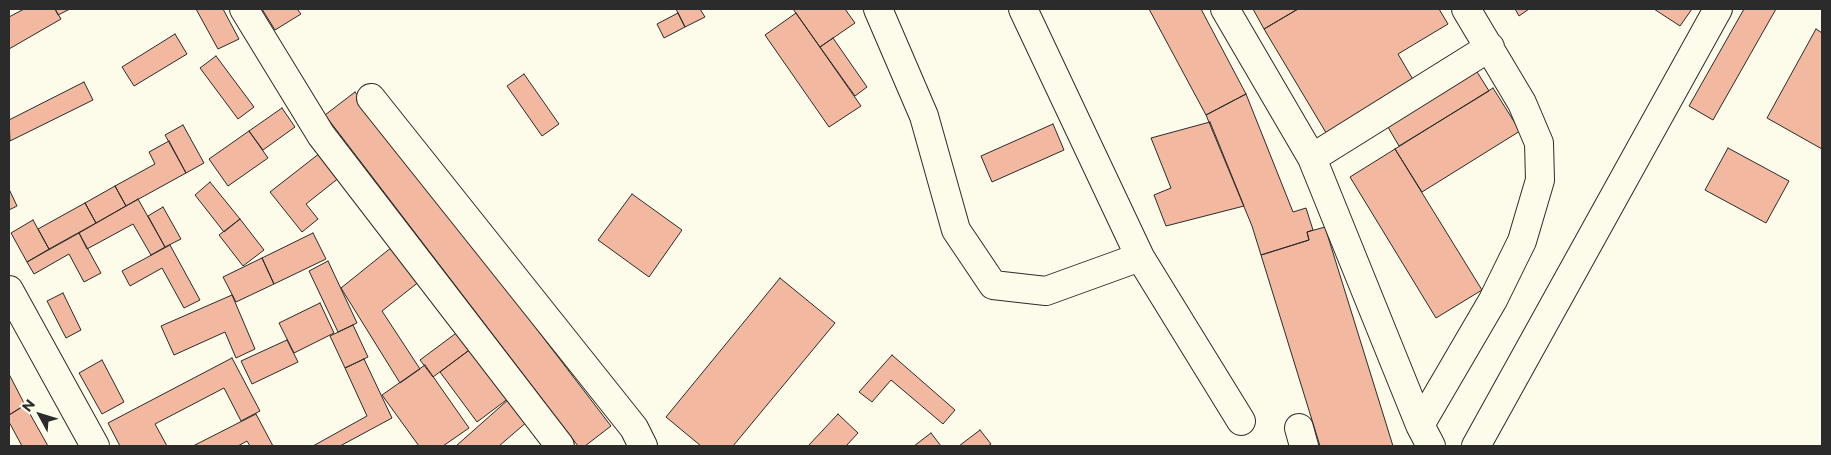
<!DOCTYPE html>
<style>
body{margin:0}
#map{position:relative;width:1831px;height:455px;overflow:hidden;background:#fdfbea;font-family:Montserrat,sans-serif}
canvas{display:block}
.frame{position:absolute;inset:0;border:10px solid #2b2b2b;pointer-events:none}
.north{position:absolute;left:15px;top:390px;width:50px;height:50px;-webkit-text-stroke:4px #fdfbea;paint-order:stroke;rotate:309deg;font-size:14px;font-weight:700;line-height:20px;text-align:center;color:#2b2b2b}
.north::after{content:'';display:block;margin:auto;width:18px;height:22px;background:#2b2b2b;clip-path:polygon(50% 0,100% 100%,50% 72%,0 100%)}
</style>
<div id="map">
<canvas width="1831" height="455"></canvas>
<div class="frame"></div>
<div class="north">N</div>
</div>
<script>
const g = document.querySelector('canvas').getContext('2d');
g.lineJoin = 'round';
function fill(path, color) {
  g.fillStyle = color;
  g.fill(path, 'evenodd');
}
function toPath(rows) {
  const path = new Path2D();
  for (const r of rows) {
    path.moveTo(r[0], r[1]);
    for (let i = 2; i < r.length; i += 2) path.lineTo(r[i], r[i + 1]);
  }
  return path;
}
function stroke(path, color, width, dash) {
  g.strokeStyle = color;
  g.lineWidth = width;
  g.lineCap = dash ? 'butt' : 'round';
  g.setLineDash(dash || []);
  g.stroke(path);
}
const building = toPath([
 [24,9,55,9,61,19,9,49,9,17,24,9],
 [55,9,70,9,58,15,55,9],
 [196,9,223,9,239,39,218,49,196,9],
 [262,9,297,9,301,14,275,30,262,9],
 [676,9,700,9,705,17,685,27,676,9],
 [793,9,845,9,855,23,820,47,793,9],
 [1149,9,1201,9,1246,94,1206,115,1149,9],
 [1253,9,1298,9,1264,29,1253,9],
 [1298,9,1439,9,1448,24,1398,54,1415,83,1328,136,1264,29,1298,9],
 [1515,9,1529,9,1519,16,1515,9],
 [1654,9,1692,9,1680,26,1654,9],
 [1744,9,1776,9,1713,120,1689,106,1744,9],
 [678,13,685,27,664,38,657,24,678,13],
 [796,13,861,106,829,127,765,35,796,13],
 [1816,29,1822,33,1822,149,1767,118,1816,29],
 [175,34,187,54,134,86,122,67,175,34],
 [833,38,867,87,855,96,820,47,833,38],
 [216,56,254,107,238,119,200,68,216,56],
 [1474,67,1489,91,1399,146,1385,122,1474,67],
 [524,74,559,124,542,136,507,86,524,74],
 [84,82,93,100,10,141,9,120,84,82],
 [1493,88,1520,131,1422,192,1395,149,1493,88],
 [355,92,611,426,585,446,578,446,325,115,355,92],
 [1246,94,1293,212,1306,208,1313,230,1307,232,1309,240,1261,255,1252,226,1206,115,1246,94],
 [282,108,295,127,263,150,249,131,282,108],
 [1210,122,1244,206,1166,226,1154,195,1171,188,1151,138,1210,122],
 [1053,124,1064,150,992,182,981,156,1053,124],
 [183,125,204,163,186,173,165,135,183,125],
 [249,131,268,158,228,186,209,159,249,131],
 [169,141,186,173,126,206,115,186,155,164,149,152,169,141],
 [1728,148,1789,181,1766,223,1705,190,1728,148],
 [1395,149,1482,290,1436,318,1350,177,1395,149],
 [320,153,340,177,306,204,318,219,302,232,270,192,320,153],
 [210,182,240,219,224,232,195,195,210,182],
 [115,186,126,206,96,223,85,203,115,186],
 [9,189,17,206,9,210,9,189],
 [632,194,682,230,649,277,598,240,632,194],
 [138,199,165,247,151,255,133,224,87,249,79,233,138,199],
 [85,203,96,223,49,249,38,229,85,203],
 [163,207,181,239,165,247,148,216,163,207],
 [240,219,264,250,243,266,219,235,240,219],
 [33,220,49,249,27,262,11,233,33,220],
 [1325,227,1393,446,1320,446,1261,255,1309,240,1307,232,1325,227],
 [79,233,101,273,84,282,69,254,34,274,27,262,79,233],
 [313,233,326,259,274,284,262,258,313,233],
 [170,245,200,300,184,308,162,268,130,286,122,271,170,245],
 [392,247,420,281,382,311,420,369,400,383,341,288,392,247],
 [262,258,274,284,236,302,223,277,262,258],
 [328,261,357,323,338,332,309,271,328,261],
 [780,278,835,323,733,446,701,446,666,417,780,278],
 [63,293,81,330,66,338,47,301,63,293],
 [232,295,255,349,236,358,225,332,174,355,161,326,232,295],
 [320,303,334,333,294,353,279,323,320,303],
 [353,325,368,357,345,368,330,336,353,325],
 [459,331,472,348,433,377,420,360,459,331],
 [287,340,298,362,252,384,241,361,287,340],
 [472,348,509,398,477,422,440,372,472,348],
 [892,355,955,410,943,424,891,380,872,402,859,392,892,355],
 [232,358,260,411,241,421,224,388,155,424,167,446,120,446,108,423,232,358],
 [364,359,392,418,340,446,313,446,367,416,345,368,364,359],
 [102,360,124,402,102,414,79,373,102,360],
 [425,365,469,428,443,446,419,446,382,395,425,365],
 [9,374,25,405,9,415,9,374],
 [509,399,528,421,499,446,456,446,509,399],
 [25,405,48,446,22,446,9,422,9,415,25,405],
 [256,414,273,446,250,446,247,441,238,446,193,446,256,414],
 [838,414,858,433,846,446,808,446,838,414],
 [980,430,991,444,988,446,959,446,980,430],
 [931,433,941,446,914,446,931,433]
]);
const minor = toPath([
 [244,9,321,135,560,446],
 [878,9,924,116,956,230,993,285,1046,291,1140,257],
 [1023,9,1140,257,1241,421],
 [1225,9,1312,158,1420,425,1493,300,1522,241,1540,180,1539,143,1522,103,1466,9],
 [371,98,634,428,643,446],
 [1312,158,1490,47],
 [1420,425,1431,446],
 [1299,428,1304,446],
 [1476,446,1718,9]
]);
const major = toPath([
 [9,290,95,446]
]);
fill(building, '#f2b8a0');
stroke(building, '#2b2b2b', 1);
stroke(minor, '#2b2b2b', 30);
stroke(major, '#2b2b2b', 30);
stroke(minor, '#fdfbea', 28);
stroke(major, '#fdfbea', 28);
</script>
